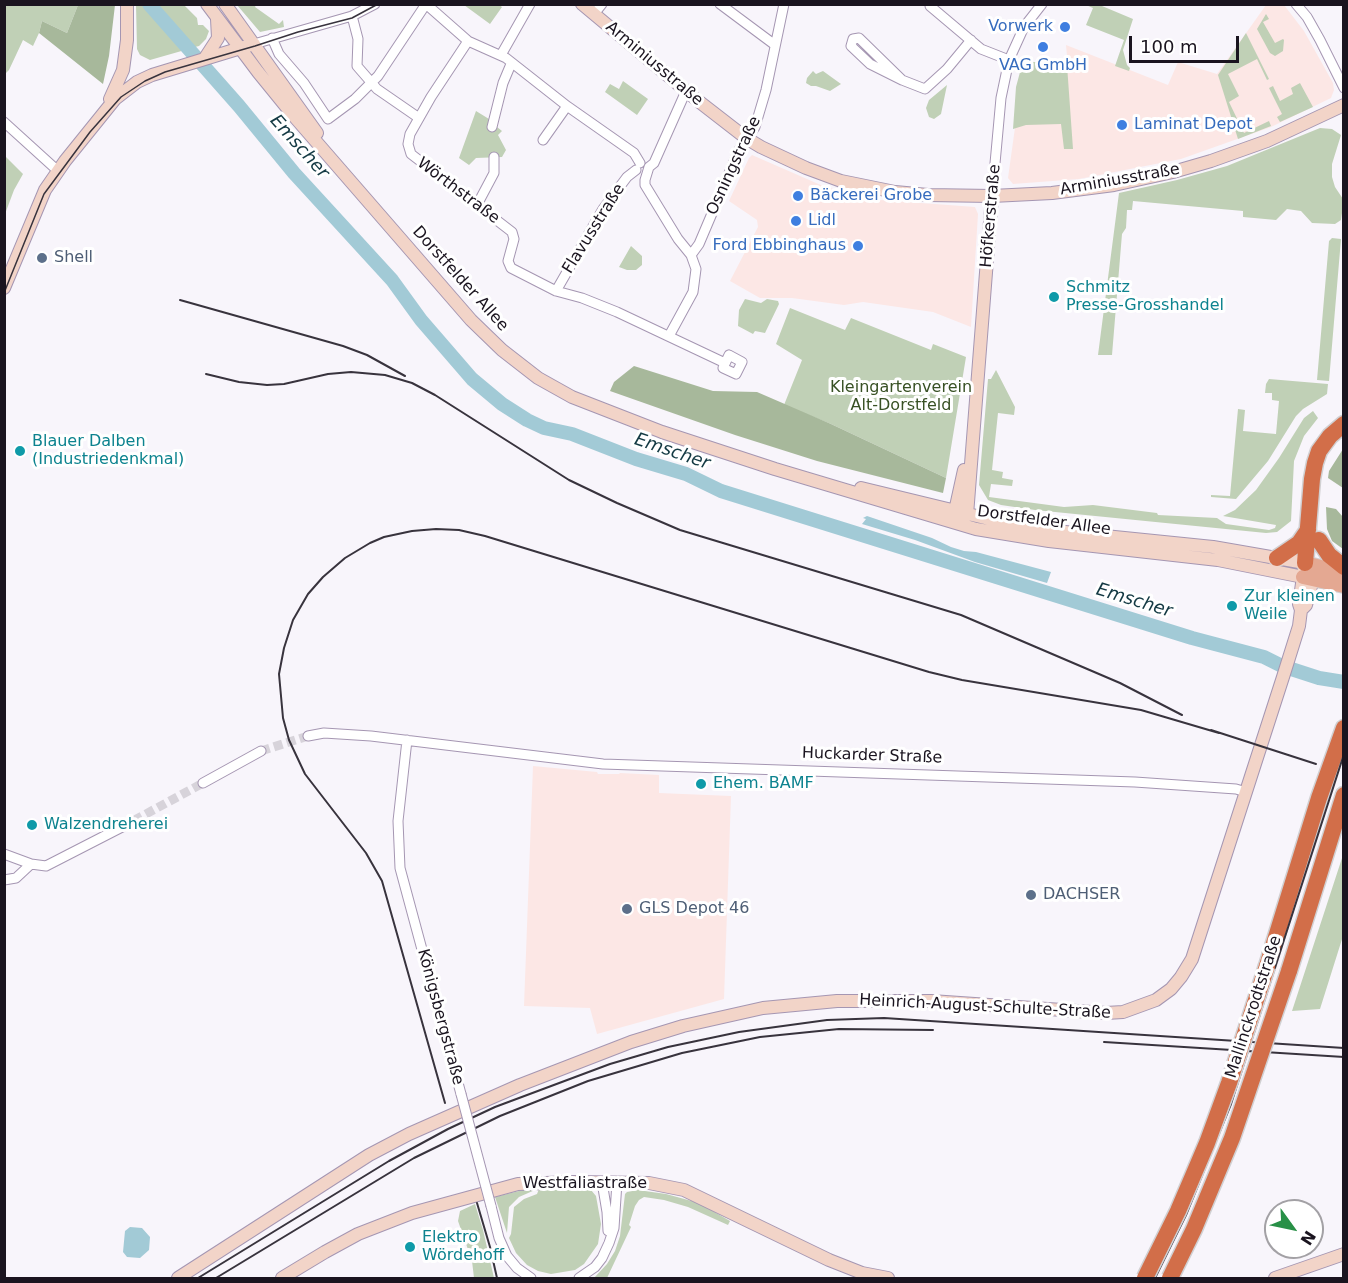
<!DOCTYPE html>
<meta charset="utf-8">
<style>
body{margin:0}
#map{position:relative;width:1348px;height:1283px;overflow:hidden;background:#f8f5fb;font-family:"DejaVu Sans",sans-serif}
canvas{display:block}
.frame{position:absolute;inset:0;border:6px solid #1a141f;pointer-events:none}
.north{position:absolute;left:1264px;top:1199px;width:60px;height:60px;box-sizing:border-box;background:#fff;border:2px solid #a3a1a5;border-radius:50%;rotate:123deg;font-size:16px;font-weight:700;line-height:24px;text-align:center;color:#1a141f}
.north::after{content:'';display:block;margin:auto;width:21px;height:27px;background:#289047;clip-path:polygon(50% 0,100% 100%,50% 72%,0 100%)}
.scale{position:absolute;left:1129px;top:36px;width:110px;height:27px;box-sizing:border-box;border:3px solid #1a141f;border-top:0;padding-left:8px;font-size:18px;line-height:21px;white-space:nowrap;color:#1a141f;-webkit-text-stroke:4px #fff;paint-order:stroke}
</style>
<div id="map">
<canvas width="1348" height="1283"></canvas>
<div class="frame"></div>
<div class="north">N</div>
<div class="scale">100 m</div>
</div>
<script>
const g = document.querySelector('canvas').getContext('2d');
g.lineJoin = 'round';
function fill(path, color) {
  g.fillStyle = color;
  g.fill(path, 'evenodd');
}
function toPath(rows) {
  const path = new Path2D();
  for (const r of rows) {
    path.moveTo(r[0], r[1]);
    for (let i = 2; i < r.length; i += 2) path.lineTo(r[i], r[i + 1]);
  }
  return path;
}
function stroke(path, color, width, dash) {
  g.strokeStyle = color;
  g.lineWidth = width;
  g.lineCap = dash ? 'butt' : 'round';
  g.setLineDash(dash || []);
  g.stroke(path);
}
function drawText(font, color, halo, rows, align = 'center') {
  g.font = font + ' "DejaVu Sans",sans-serif';
  g.lineWidth = 6;
  g.setLineDash([]);
  g.textBaseline = 'middle';
  g.strokeStyle = halo;
  g.fillStyle = color;
  for (const [text, x, y, turn = 0] of rows) {
    g.save();
    g.translate(x, y);
    g.rotate((+turn || 0) * Math.PI / 180);
    g.textAlign = isNaN(turn) ? turn : align;
    if (halo) g.strokeText(text, 0, 0);
    g.fillText(text, 0, 0);
    g.restore();
  }
}
const commercial = toPath([
 [1266,5,1284,5,1304,31,1333,83,1334,90,1331,98,1271,127,1181,159,1079,179,1013,184,1008,178,1024,63,1068,67,1066,45,1168,85,1178,62,1217,74],
 [752,155,823,186,867,199,975,207,978,214,971,327,933,312,863,302,844,305,792,298,760,298,730,281,758,227,757,220,729,201,749,158],
 [533,766,597,772,598,774,619,774,620,773,659,775,659,793,731,796,724,999,597,1034,590,1008,524,1006]
]);
const green = toPath([
 [5,5,78,5,67,33,42,21,39,33,33,46,23,40,9,70,5,74],
 [136,5,147,5,185,50,150,60,140,55,137,49],
 [153,5,184,5,197,18,198,25,203,25,209,31,206,39,199,46,191,48],
 [237,5,256,5,255,7,279,24,283,20,284,27,260,32],
 [464,5,499,5,502,7,490,24],
 [1086,5,1102,5,1102,6,1133,19,1123,50,1127,65,1130,68,1129,71,1115,66,1124,40,1086,25,1093,8],
 [1266,14,1269,19,1263,22,1275,43,1283,39,1284,40,1283,51,1275,56,1270,53,1257,29],
 [1246,33,1269,79,1267,80,1257,59,1228,74,1239,96,1229,102,1244,133,1269,121,1271,126,1238,139,1218,75],
 [1023,61,1067,65,1073,149,1064,149,1061,124,1026,125,1013,129,1016,87],
 [813,71,816,74,823,71,841,84,830,91,816,86,811,86,806,83,807,78],
 [623,81,648,99,637,115,605,92,610,84,619,89],
 [1300,83,1313,107,1280,122,1277,117,1282,114,1269,88,1273,86,1280,101,1293,94,1291,88],
 [947,85,941,114,934,119,929,117,926,108,929,100],
 [476,111,489,119,489,126,497,127,502,131,498,135,506,150,502,157,476,158,469,165,459,158],
 [1320,128,1332,129,1341,135,1332,164,1332,177,1335,187,1343,199,1343,206,1341,220,1335,224,1312,223,1301,211,1287,209,1276,220,1243,217,1243,211,1133,201,1132,210,1127,210,1126,228,1122,234,1112,355,1098,355,1119,193,1177,180,1227,166],
 [5,156,23,174,14,190,5,214],
 [1332,238,1341,239,1329,381,1317,380,1329,241],
 [631,246,642,256,642,265,636,270,627,270,619,267],
 [745,299,761,303,767,299,778,301,779,304,765,333,755,331,753,334,738,326,739,310],
 [790,308,845,330,851,318,931,350,933,344,966,357,946,478,831,424,784,405,802,360,776,344],
 [996,370,1015,407,1014,415,998,413,992,470,1003,472,1002,478,1013,480,1012,486,991,484,989,497,1064,507,1093,505,1157,513,1158,515,1217,518,1226,524,1269,530,1275,528,1276,525,1223,516,1235,510,1256,490,1279,458,1304,418,1313,411,1318,418,1304,436,1294,461,1291,521,1277,532,1266,533,1035,510,1001,505,988,500,979,485,988,379,991,379],
 [1269,379,1328,384,1327,394,1303,409,1296,416,1268,461,1236,499,1211,497,1211,495,1230,496,1238,409,1245,410,1243,431,1276,434,1279,401,1272,400,1272,393,1265,393,1266,384],
 [1343,855,1343,936,1320,1009,1292,1011],
 [539,1189,591,1190,596,1196,601,1224,598,1244,584,1264,575,1270,551,1274,538,1271,527,1265,516,1253,509,1238,511,1234,514,1207,524,1199,537,1194],
 [523,1190,535,1190,519,1197,509,1207,507,1233,495,1197],
 [638,1190,666,1194,699,1203,730,1221,728,1225,688,1207,664,1200,644,1197,639,1200,635,1206,629,1225,631,1227,607,1278,594,1278,607,1264,615,1251,620,1236,625,1194,627,1192],
 [475,1204,483,1230,494,1278,474,1278,472,1261,458,1221,460,1211]
]);
const forest = toPath([
 [78,5,115,5,109,56,103,84,39,33,42,21,67,33],
 [634,366,713,391,757,392,831,424,946,478,943,493,817,461,735,435,610,391,614,382],
 [1343,449,1343,488,1328,478,1329,471],
 [1326,507,1336,509,1343,517,1343,549,1332,541,1327,529]
]);
const water = toPath([
 [867,516,932,538,951,547,964,551,976,552,1051,572,1047,583,975,562,915,540,862,524,866,519,863,518],
 [130,1227,142,1228,150,1237,149,1250,140,1258,127,1257,123,1252,125,1231]
]);
const river = toPath([
 [149,4,239,106,294,173,392,280,421,320,472,379,502,404,527,420,544,428,572,434,636,459,686,474,721,491,801,516,1192,638,1264,657,1282,666,1319,678,1344,682]
]);
const streetTunnel = toPath([
 [261,751,308,736],
 [122,827,203,783]
]);
const street = toPath([
 [426,4,468,41,506,58,567,106,634,153,640,163],
 [720,4,775,45],
 [932,4,930,6,981,49,1009,60],
 [1296,4,1307,17,1320,40,1344,88],
 [594,14,602,4],
 [352,16,358,39,357,66,377,89,419,118],
 [272,38,279,54,304,83,328,119,355,99,378,76,426,4],
 [468,41,431,97,410,134,408,144,411,154,512,232,514,239,508,261,511,268,556,291,582,298,617,312,725,363],
 [254,44,352,16,375,4],
 [501,55,530,4],
 [902,80,859,38,853,39,851,46,870,64,902,80,925,89,947,69,971,40],
 [4,122,58,171],
 [492,127,503,83,511,64],
 [543,140,567,106],
 [992,196,1001,98,1009,60,1024,27,1042,4],
 [477,205,494,173,494,157],
 [691,255,699,244,739,150,755,127,766,90,784,4],
 [556,291,603,209,627,177,636,170],
 [669,336,693,292,696,269,691,255,678,239,645,185,645,180,649,167,654,163,686,91],
 [729,355,742,362,736,374,723,368,729,355],
 [308,736,324,733,371,736,603,764,1135,782,1236,789,1246,792],
 [407,740,398,821,400,868,461,1094],
 [203,783,261,751],
 [4,854,31,864,46,866,122,827],
 [4,880,16,878,31,864],
 [602,1182,607,1212,608,1231],
 [491,1206,499,1238,507,1256,517,1268,531,1278],
 [579,1278,595,1267,602,1258,609,1243,614,1228,617,1182]
]);
const secondary = toPath([
 [207,4,258,72,293,115,471,320,502,350,538,378,572,397,662,432,775,469,976,529,1049,541,1218,560,1303,577],
 [225,4,317,133],
 [582,4,697,100,746,138,761,147,806,168,841,181,895,192,928,195,992,196,1052,193,1114,185,1173,172,1211,161,1267,141,1344,105],
 [205,58,218,38,217,19],
 [110,99,123,70,127,40,127,4],
 [4,288,45,190,65,161,115,99,137,82,152,75,254,44],
 [861,488,1026,528,1213,547,1305,563,1299,604,1301,610],
 [957,518,955,511,964,470],
 [963,519,967,515,992,196],
 [178,1278,369,1155,409,1134,520,1085,631,1042,683,1026,763,1008,837,1001,931,1001,1106,1013,1123,1012,1156,1000,1171,989,1181,977,1192,959,1283,677,1299,626,1301,610,1306,605,1315,572],
 [282,1278,325,1252,358,1234,412,1213,518,1184,574,1182,649,1183,684,1190,829,1260,862,1273,888,1278],
 [1275,1278,1344,1254]
]);
const primary = toPath([
 [1305,563,1344,573],
 [1303,577,1344,586]
]);
const highway = toPath([
 [1319,540,1329,555,1344,567],
 [1277,558,1299,543,1308,530],
 [1305,563,1312,479,1315,463,1319,451,1330,436,1344,424],
 [1267,966,1319,798,1344,728],
 [1289,971,1344,795]
]);
const tram = toPath([
 [4,293,44,194,90,132,121,97,145,81,165,72,255,46,298,32,352,18,378,4]
]);
const rail = toPath([
 [180,300,343,346,367,355,405,376],
 [206,374,239,382,267,385,284,384,328,374,351,372,385,375,412,383,435,395,569,480,617,503,680,530,961,615,1120,683,1182,715],
 [1211,730,1316,764],
 [1104,1042,1344,1057],
 [445,1103,382,881,366,853,305,774,289,740,283,718,279,674,284,648,293,620,308,594,323,577,345,558,370,543,384,537,412,531,436,529,459,530,485,536,929,672,962,680,1141,710,1219,733],
 [477,1203,490,1247,497,1278],
 [198,1278,389,1161,448,1129,495,1107,610,1064,668,1047,739,1032,827,1020,884,1018,1344,1048],
 [216,1278,414,1158,500,1116,588,1081,682,1053,760,1037,839,1029,933,1030],
 [1155,1278,1186,1215,1231,1104,1344,754]
]);
const streetBridge = toPath([
 [461,1094,491,1206]
]);
const highwayBridge = toPath([
 [1145,1278,1178,1211,1207,1143,1229,1083,1267,966],
 [1170,1278,1194,1229,1232,1138,1289,971]
]);
const markers = [
 [1065,27,6,"#3f7fe0"],
 [1043,47,6,"#3f7fe0"],
 [1122,125,6,"#3f7fe0"],
 [798,196,6,"#3f7fe0"],
 [796,221,6,"#3f7fe0"],
 [858,246,6,"#3f7fe0"],
 [42,258,6,"#5c6f8a"],
 [1054,297,6,"#0f9aa8"],
 [20,451,6,"#0f9aa8"],
 [1232,606,6,"#0f9aa8"],
 [701,784,6,"#0f9aa8"],
 [32,825,6,"#0f9aa8"],
 [1031,895,6,"#5c6f8a"],
 [627,909,6,"#5c6f8a"],
 [410,1247,6,"#0f9aa8"]
];
const shopNames = [
 ["Vorwerk",1053,27,"right"],
 ["VAG GmbH",1043,66,"center"],
 ["Laminat Depot",1134,125],
 ["Bäckerei Grobe",810,196],
 ["Lidl",808,221],
 ["Ford Ebbinghaus",846,246,"right"]
];
const streetNames = [
 ["Arminiusstraße",654,64,40],
 ["Osningstraße",734,166,-65],
 ["Arminiusstraße",1120,180,-10],
 ["Wörthstraße",458,191,37],
 ["Höfkerstraße",991,216,-85],
 ["Flavusstraße",594,229,-58],
 ["Dorstfelder Allee",460,279,48],
 ["Dorstfelder Allee",1044,521,8],
 ["Huckarder Straße",872,756,2],
 ["Heinrich-August-Schulte-Straße",985,1007,3],
 ["Mallinckrodtstraße",1254,1007,-72],
 ["Königsbergstraße",440,1017,75],
 ["Westfaliastraße",585,1184]
];
const serviceNames = [
 ["Shell",54,258],
 ["DACHSER",1043,895],
 ["GLS Depot 46",639,909]
];
const cultureNames = [
 ["Schmitz",1066,288],
 ["Presse-Grosshandel",1066,306],
 ["Blauer Dalben",32,442],
 ["(Industriedenkmal)",32,460],
 ["Zur kleinen",1244,597],
 ["Weile",1244,615],
 ["Ehem. BAMF",713,784],
 ["Walzendreherei",44,825],
 ["Elektro",422,1238],
 ["Wördehoff",422,1256]
];
const parkNames = [
 ["Kleingartenverein",901,388],
 ["Alt-Dorstfeld",901,406]
];
const waterNames = [
 ["Emscher",299,147,48],
 ["Emscher",672,452,19],
 ["Emscher",1134,601,17]
];
fill(commercial, '#fce7e5');
fill(green, '#c0d0b6');
fill(forest, '#a7b89b');
fill(water, '#a2cad6');
stroke(river, '#a2cad6', 14);
stroke(streetTunnel, '#d7d3da', 9, [9, 4.5]);
stroke(street, '#a596b2', 11);
stroke(secondary, '#a596b2', 14);
stroke(primary, '#d1d0d2', 16);
stroke(highway, '#d1d0d2', 19);
stroke(street, '#fff', 9);
stroke(secondary, '#f2d4c8', 12);
stroke(primary, '#e4a892', 14);
stroke(highway, '#d26e49', 16);
stroke(tram, '#38333d', 1.5);
stroke(rail, '#38333d', 2);
stroke(streetBridge, '#a596b2', 11, []);
stroke(highwayBridge, '#d1d0d2', 19, []);
stroke(streetBridge, '#fff', 9);
stroke(highwayBridge, '#d26e49', 16);
for (const [x, y, r, color] of markers) {
  const dot = new Path2D();
  dot.arc(x, y, r, 0, 2 * Math.PI);
  g.fillStyle = color;
  g.fill(dot);
  stroke(dot, '#fff', 2);
}
drawText('16px', '#366cbe', '#fff', shopNames, 'left');
drawText('16px', '#1a141f', '#fff', streetNames);
drawText('16px', '#4e5e75', '#fff', serviceNames, 'left');
drawText('16px', '#0d838f', '#fff', cultureNames, 'left');
drawText('16px', '#385124', '#fff', parkNames);
drawText('italic 18px', '#133943', '#fff', waterNames);
</script>
